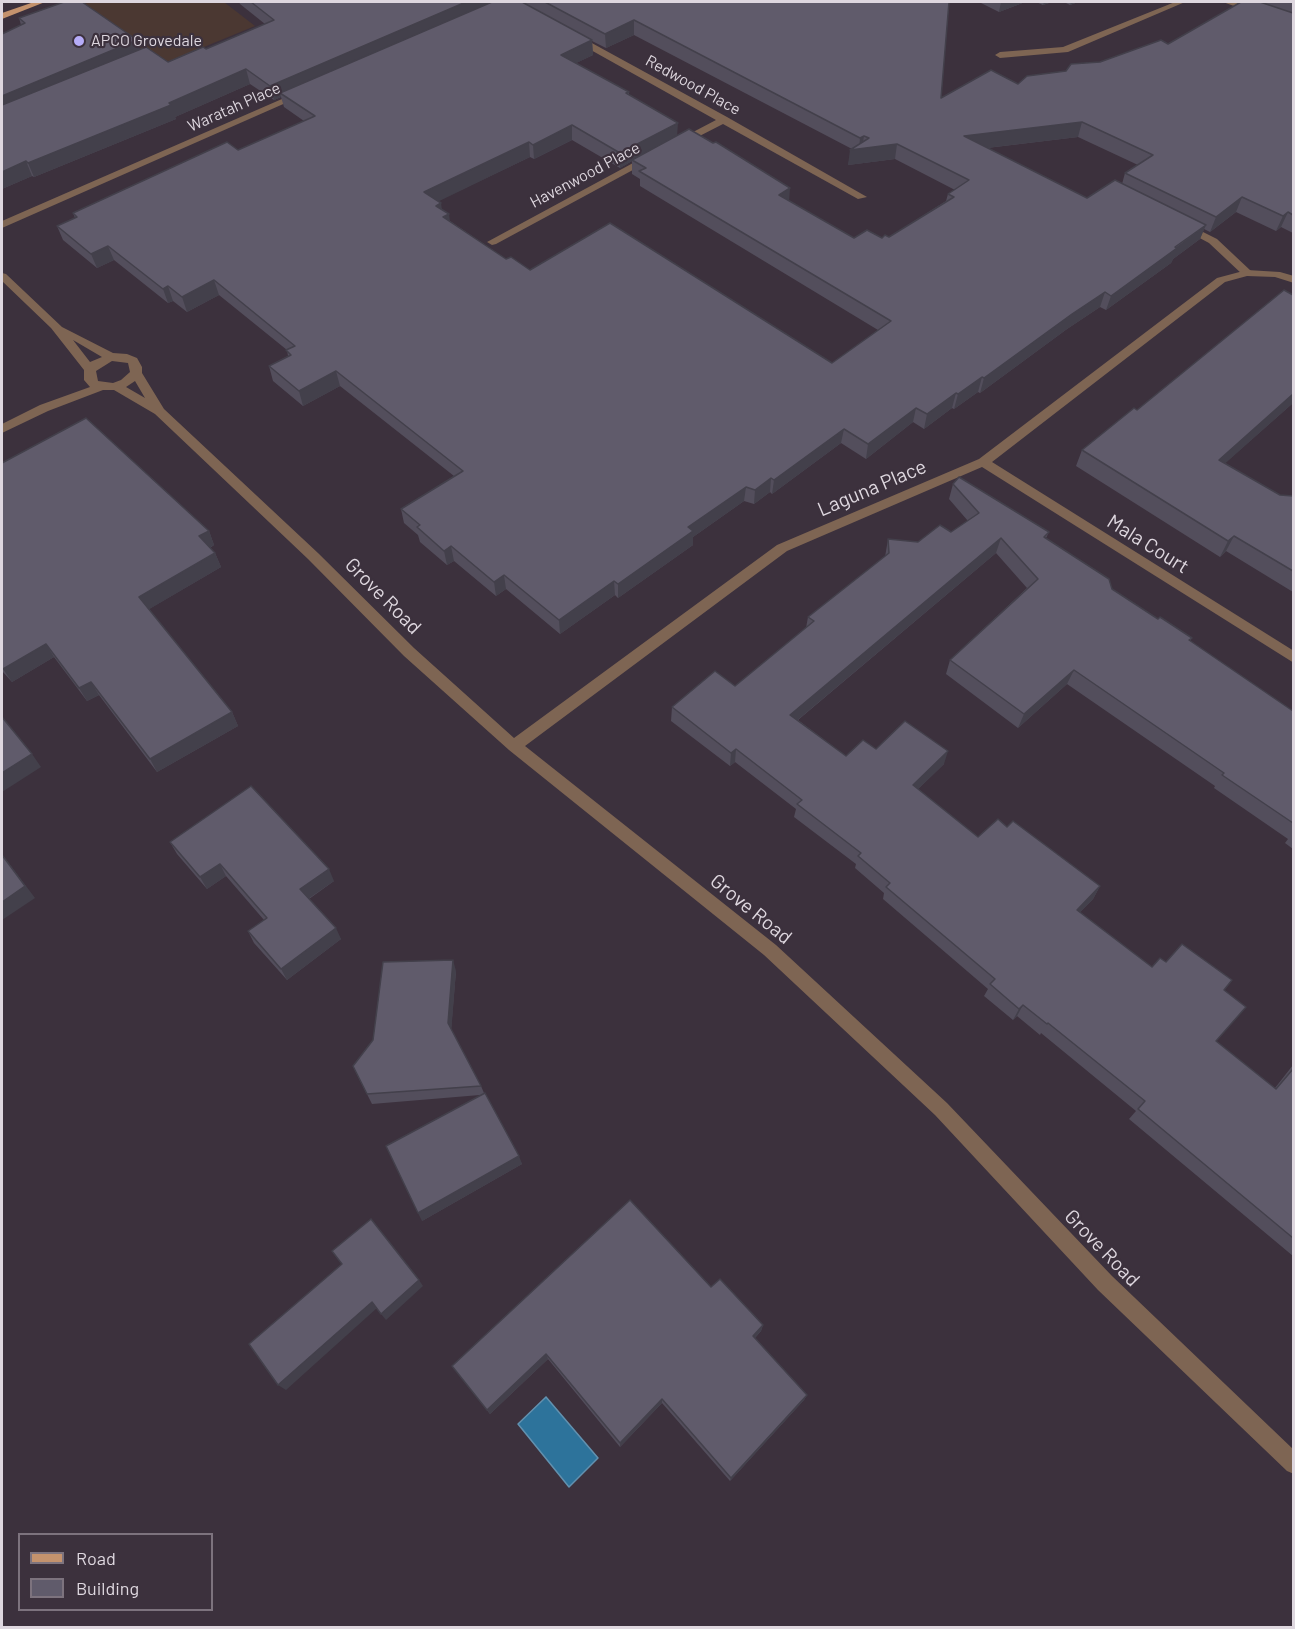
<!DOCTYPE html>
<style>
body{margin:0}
#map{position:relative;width:1295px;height:1629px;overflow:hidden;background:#3c313d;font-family:Barlow,sans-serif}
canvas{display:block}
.frame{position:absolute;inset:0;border:3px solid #ded7df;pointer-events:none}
.legend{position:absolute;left:18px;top:1533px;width:195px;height:78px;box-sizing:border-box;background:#3c313d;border:2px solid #7d737e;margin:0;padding:8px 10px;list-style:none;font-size:18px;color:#ded7df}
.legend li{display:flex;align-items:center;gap:12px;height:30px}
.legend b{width:30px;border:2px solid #7d737e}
</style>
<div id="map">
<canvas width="1295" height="1629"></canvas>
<div class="frame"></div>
<ul class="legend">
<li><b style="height:8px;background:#c4926d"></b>Road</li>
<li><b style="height:16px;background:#605b6b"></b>Building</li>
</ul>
</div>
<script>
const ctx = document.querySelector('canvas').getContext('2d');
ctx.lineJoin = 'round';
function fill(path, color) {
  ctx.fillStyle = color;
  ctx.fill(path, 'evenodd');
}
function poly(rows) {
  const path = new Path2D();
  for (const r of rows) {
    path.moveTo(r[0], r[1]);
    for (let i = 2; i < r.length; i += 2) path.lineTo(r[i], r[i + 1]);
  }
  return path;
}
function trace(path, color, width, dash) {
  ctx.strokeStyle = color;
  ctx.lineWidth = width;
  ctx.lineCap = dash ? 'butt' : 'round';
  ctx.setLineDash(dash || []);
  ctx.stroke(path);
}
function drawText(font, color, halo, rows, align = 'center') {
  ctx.font = font + ' Barlow,sans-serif';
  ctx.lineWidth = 4.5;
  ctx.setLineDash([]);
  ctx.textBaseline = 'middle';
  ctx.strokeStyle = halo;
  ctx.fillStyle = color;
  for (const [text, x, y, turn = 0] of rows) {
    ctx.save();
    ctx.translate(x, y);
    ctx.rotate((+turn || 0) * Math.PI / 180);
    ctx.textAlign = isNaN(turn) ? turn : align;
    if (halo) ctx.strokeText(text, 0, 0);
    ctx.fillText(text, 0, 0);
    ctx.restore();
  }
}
const commercial = poly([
 [90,2,224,2,255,26,2,130,2,35]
]);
const water = poly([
 [546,1397,598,1458,569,1487,518,1424,546,1397]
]);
const lane = poly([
 [1185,223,1217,239,1251,271,1251,275,1243,275,1209,243,1181,228,1180,226,1185,223]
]);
const street = poly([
 [1175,2,1185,2,1068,52,1000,58,995,55,1000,52,1063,47,1175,2],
 [1223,2,1234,2,1294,22,1294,28,1223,2],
 [573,36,579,36,727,117,867,197,858,199,723,124,682,145,676,145,676,141,716,120,573,40,573,36],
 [298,92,306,94,2,228,2,221,298,92],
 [646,156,655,158,496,244,492,245,487,242,646,156],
 [1247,270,1280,272,1294,276,1294,283,1275,277,1247,276,1225,282,992,462,1294,651,1294,663,982,467,787,551,525,746,776,945,947,1103,1112,1276,1294,1450,1294,1474,1287,1471,1098,1290,935,1115,764,955,509,750,404,656,308,559,155,414,114,390,103,390,48,411,2,433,2,424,40,405,90,387,84,380,84,370,51,328,2,281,2,273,6,274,62,327,113,353,127,354,137,358,142,367,142,373,164,409,318,553,414,648,514,738,777,545,979,459,1217,278,1247,270],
 [73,340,102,357,90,362,73,340],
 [112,361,128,363,130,372,121,380,113,383,98,381,96,371,112,361],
 [135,381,145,398,126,387,135,381]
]);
const primary = poly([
 [34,2,45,2,2,19,2,13,34,2]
]);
const wall = poly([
 [239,2,949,2,941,98,1018,84,1168,44,1241,2,1293,2,1293,233,1281,227,1276,231,1236,212,1210,232,1204,229,1200,239,1173,259,1171,263,1106,310,1100,307,1067,329,980,393,978,392,954,409,952,408,924,429,913,422,866,459,841,443,772,494,770,492,754,504,744,501,693,537,693,545,618,598,615,595,560,634,506,589,496,596,454,561,447,565,420,542,418,535,404,523,401,509,454,476,340,386,303,406,273,381,269,366,288,356,287,350,219,295,187,312,173,301,168,303,114,260,97,268,63,240,57,226,75,218,73,213,238,150,304,121,284,107,281,97,274,100,250,84,175,117,176,119,34,177,32,176,2,189,2,34,21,25,19,18,140,49,168,62,206,49,265,24,240,4],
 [634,35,852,149,848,165,895,159,955,190,948,194,946,201,889,237,854,238,677,136,629,95,629,92,576,63,593,55,592,41,606,48],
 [1078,137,1138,165,1125,173,1122,184,1087,198,987,148],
 [572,140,620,168,632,161,632,174,640,179,640,186,878,330,832,363,530,270,506,259,450,221,442,210,438,201,530,157,534,159],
 [979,2,1025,2,999,12],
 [1036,2,1052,2,1043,5],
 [1064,2,1078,2,1070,5],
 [1293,403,1225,463,1280,495,1293,496,1293,592,1226,551,1220,557,1076,466,1082,450,1137,410],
 [2,463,209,531,214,545,210,548,215,553,221,567,149,609,232,712,238,726,157,772,99,695,87,701,54,657,12,682,2,671],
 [953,484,1049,532,1046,538,1112,589,1158,619,1192,638,1190,641,1293,711,1293,849,1285,843,1288,839,1214,788,1215,786,1067,684,1018,728,946,674,950,660,1027,588,996,553,798,720,846,756,876,749,944,764,918,789,978,837,1007,827,1100,886,1093,899,1080,912,1152,967,1166,962,1224,990,1216,1041,1275,1088,1293,1065,1293,1256,1129,1119,1136,1111,1041,1033,1040,1035,1017,1016,1013,1020,984,996,988,989,883,899,884,893,855,868,856,864,794,817,796,809,735,762,730,766,671,721,672,707,735,686,806,628,808,617,885,557,888,539,918,542,951,532,968,521,949,499],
 [170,842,334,881,309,899,341,939,287,980,254,943,248,931,264,920,226,876,207,889,177,854],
 [456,971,451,1030,481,1086,484,1093,522,1164,422,1221,480,1095,372,1104,353,1066,373,1040],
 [711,1287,763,1325,761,1331,755,1338,807,1395,804,1400,730,1481,662,1403,620,1447,548,1359,490,1414,456,1371]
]);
const shadedWall = poly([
 [466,2,501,2,280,93,281,97,274,100,270,86],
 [1001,2,1025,2,999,12],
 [1044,2,1052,2,1043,5],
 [1071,2,1078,2,1070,5],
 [634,20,634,35,606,48,605,34],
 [137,40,142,55,2,113,2,96],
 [592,40,593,55,562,70,561,55],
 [246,69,250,84,175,117,176,119,34,177,28,163],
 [1082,122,1078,137,961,151,964,136],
 [678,123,677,137,632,160,632,161,620,168,620,153],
 [572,125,572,140,534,159,533,145],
 [864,136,862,148,897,144,895,159,848,165,850,150,859,149,860,138],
 [529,142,530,157,427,207,424,192],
 [26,161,32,176,2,189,2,172],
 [790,188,789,203,779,195],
 [1242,197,1236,212,1210,232,1216,217],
 [441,203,443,218,436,206],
 [1288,212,1281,227,1276,231,1283,216],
 [449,214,451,229,443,217],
 [1206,225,1200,239,1173,259,1171,263,1106,310,1111,296],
 [108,246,114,260,97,268,91,254],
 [214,280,219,295,187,312,182,297],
 [168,286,173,301,168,303,163,289],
 [1105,292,1100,307,1067,329,980,393,984,378,1072,314],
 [336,371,340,386,303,406,299,391],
 [982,377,978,392,954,409,958,394],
 [956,393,952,408,924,429,927,414],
 [1293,394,1293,403,1211,476,1219,460],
 [916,408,913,422,866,459,868,444],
 [844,429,841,443,772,494,774,480],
 [771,478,770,492,754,504,755,490],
 [746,487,744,501,693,537,693,545,618,598,618,584,688,527],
 [209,531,214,545,204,551,199,536],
 [1234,536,1226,551,1220,557,1228,541],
 [1001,538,996,553,788,728,790,715],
 [451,546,454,561,447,565,444,551],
 [215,553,221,567,146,611,139,597],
 [504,575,506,589,496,596,494,582],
 [614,581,615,595,560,634,559,620],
 [46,644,54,657,12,682,3,669],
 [1074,670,1067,684,1018,728,1024,714],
 [91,682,99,695,87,701,79,688],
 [232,712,238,726,157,772,150,759],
 [736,749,735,762,730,766,731,753],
 [948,751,944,764,909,798,913,785],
 [32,754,41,767,2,792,2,773],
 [2,854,35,898,2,920],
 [220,864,226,876,207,889,200,877],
 [329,869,334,881,305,901,300,889],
 [1100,886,1093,899,1070,922,1077,910],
 [336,928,341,939,287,980,281,969],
 [453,960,456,971,451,1034,448,1023],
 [1023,1005,1017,1016,1013,1020,1019,1009],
 [519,1156,522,1164,422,1221,418,1213],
 [419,1280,423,1286,386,1320,381,1314],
 [372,1302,377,1308,286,1390,278,1385],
 [763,1325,761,1331,751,1342,753,1336],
 [546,1354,548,1359,490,1414,487,1410],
 [807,1395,804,1400,730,1481,731,1478],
 [662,1399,662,1403,620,1447,620,1443]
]);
const building = poly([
 [64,2,82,2,137,40,2,96,2,34,25,23,19,18,64,2],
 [251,2,466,2,270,86,246,69,169,103,171,105,28,163,26,161,2,172,2,105,146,47,168,62,203,47,206,49,274,20,251,2],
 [492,2,522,2,592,40,561,55,629,92,626,93,678,123,620,153,572,125,533,145,529,142,424,192,441,203,436,206,449,214,443,217,506,259,511,257,530,270,610,223,832,363,891,321,639,171,646,168,632,160,689,129,713,143,716,142,790,188,779,195,854,238,867,230,882,238,885,235,889,237,954,197,948,194,969,180,897,144,850,150,869,138,864,136,860,138,634,20,605,34,545,2,949,2,941,98,991,70,1018,84,1027,76,1066,71,1071,64,1100,62,1161,40,1168,44,1241,2,1260,2,1293,13,1293,215,1288,212,1283,216,1242,197,1216,217,1125,173,1153,155,1082,122,964,136,1087,198,1115,180,1206,225,1175,247,1177,248,1111,296,1105,292,1072,314,984,378,982,377,958,394,956,393,927,414,916,408,868,444,844,429,774,480,771,478,755,490,746,487,688,527,693,531,618,584,614,581,559,620,504,575,494,582,451,546,444,551,417,527,420,525,401,509,463,471,336,371,299,391,269,366,291,355,286,350,295,346,214,280,182,297,168,286,163,289,108,246,91,254,57,226,77,217,73,213,227,142,238,150,315,116,280,93,492,2],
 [1284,290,1293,295,1293,394,1219,460,1280,495,1293,496,1293,571,1234,536,1228,541,1082,450,1134,408,1137,410,1284,290],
 [86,418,209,531,199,536,215,553,139,597,232,712,150,759,91,682,79,688,46,644,3,669,2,667,2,463,86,418],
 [959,477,1049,532,1044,537,1109,579,1112,589,1158,619,1160,617,1192,638,1189,640,1293,711,1293,823,1222,775,1224,773,1074,670,1024,714,950,660,1038,579,1001,538,790,715,846,756,863,740,876,749,905,721,948,751,913,785,978,837,998,819,1007,827,1013,821,1100,886,1077,910,1152,967,1160,958,1166,962,1182,944,1232,980,1224,990,1246,1007,1216,1041,1276,1089,1293,1069,1293,1238,1138,1109,1145,1101,1048,1023,1047,1024,1023,1005,1019,1009,990,984,995,979,886,887,890,883,858,856,861,853,797,804,802,800,736,749,731,753,672,707,715,671,735,686,814,621,808,617,889,553,888,539,918,542,940,525,951,532,979,513,953,484,959,477],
 [2,717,32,754,2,773,2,717],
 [251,786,329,869,300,889,336,928,281,969,248,931,267,918,220,864,200,877,170,842,251,786],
 [2,855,25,886,2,902,2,855],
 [453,960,448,1023,481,1086,367,1094,353,1066,373,1040,383,962,453,960],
 [485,1093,519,1156,418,1213,386,1146,485,1093],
 [630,1200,711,1287,720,1279,763,1325,753,1336,807,1395,731,1478,662,1399,620,1443,546,1354,487,1410,452,1366,630,1200],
 [371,1219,419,1280,381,1314,372,1302,278,1385,249,1344,342,1264,332,1251,371,1219]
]);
const markers = [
 [79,41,6,"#b6acf8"]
];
const farPoinames = [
 ["APCO Grovedale",91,41]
];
const farStreetnames = [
 ["Redwood Place",693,85,29],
 ["Waratah Place",234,107,-24],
 ["Havenwood Place",585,175,-28]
];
const streetNames = [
 ["Laguna Place",872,488,-23],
 ["Mala Court",1148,544,32],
 ["Grove Road",383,596,45],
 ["Grove Road",751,909,39],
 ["Grove Road",1102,1248,46]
];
fill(commercial, '#4b3832');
fill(water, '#2d739b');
trace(water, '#6291af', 1.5);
fill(lane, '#7e6553');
fill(street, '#7e6553');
fill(primary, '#c4926d');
fill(wall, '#534e5c');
fill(shadedWall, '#43404b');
fill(building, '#605b6b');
trace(building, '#43404b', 1.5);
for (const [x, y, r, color] of markers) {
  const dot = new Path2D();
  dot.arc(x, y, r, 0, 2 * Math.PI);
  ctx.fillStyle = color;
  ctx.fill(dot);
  trace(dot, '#3c313d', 2);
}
drawText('16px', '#ded7df', '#3c313d', farPoinames, 'left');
drawText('16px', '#ded7df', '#3c313d', farStreetnames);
drawText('20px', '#ded7df', '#3c313d', streetNames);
</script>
